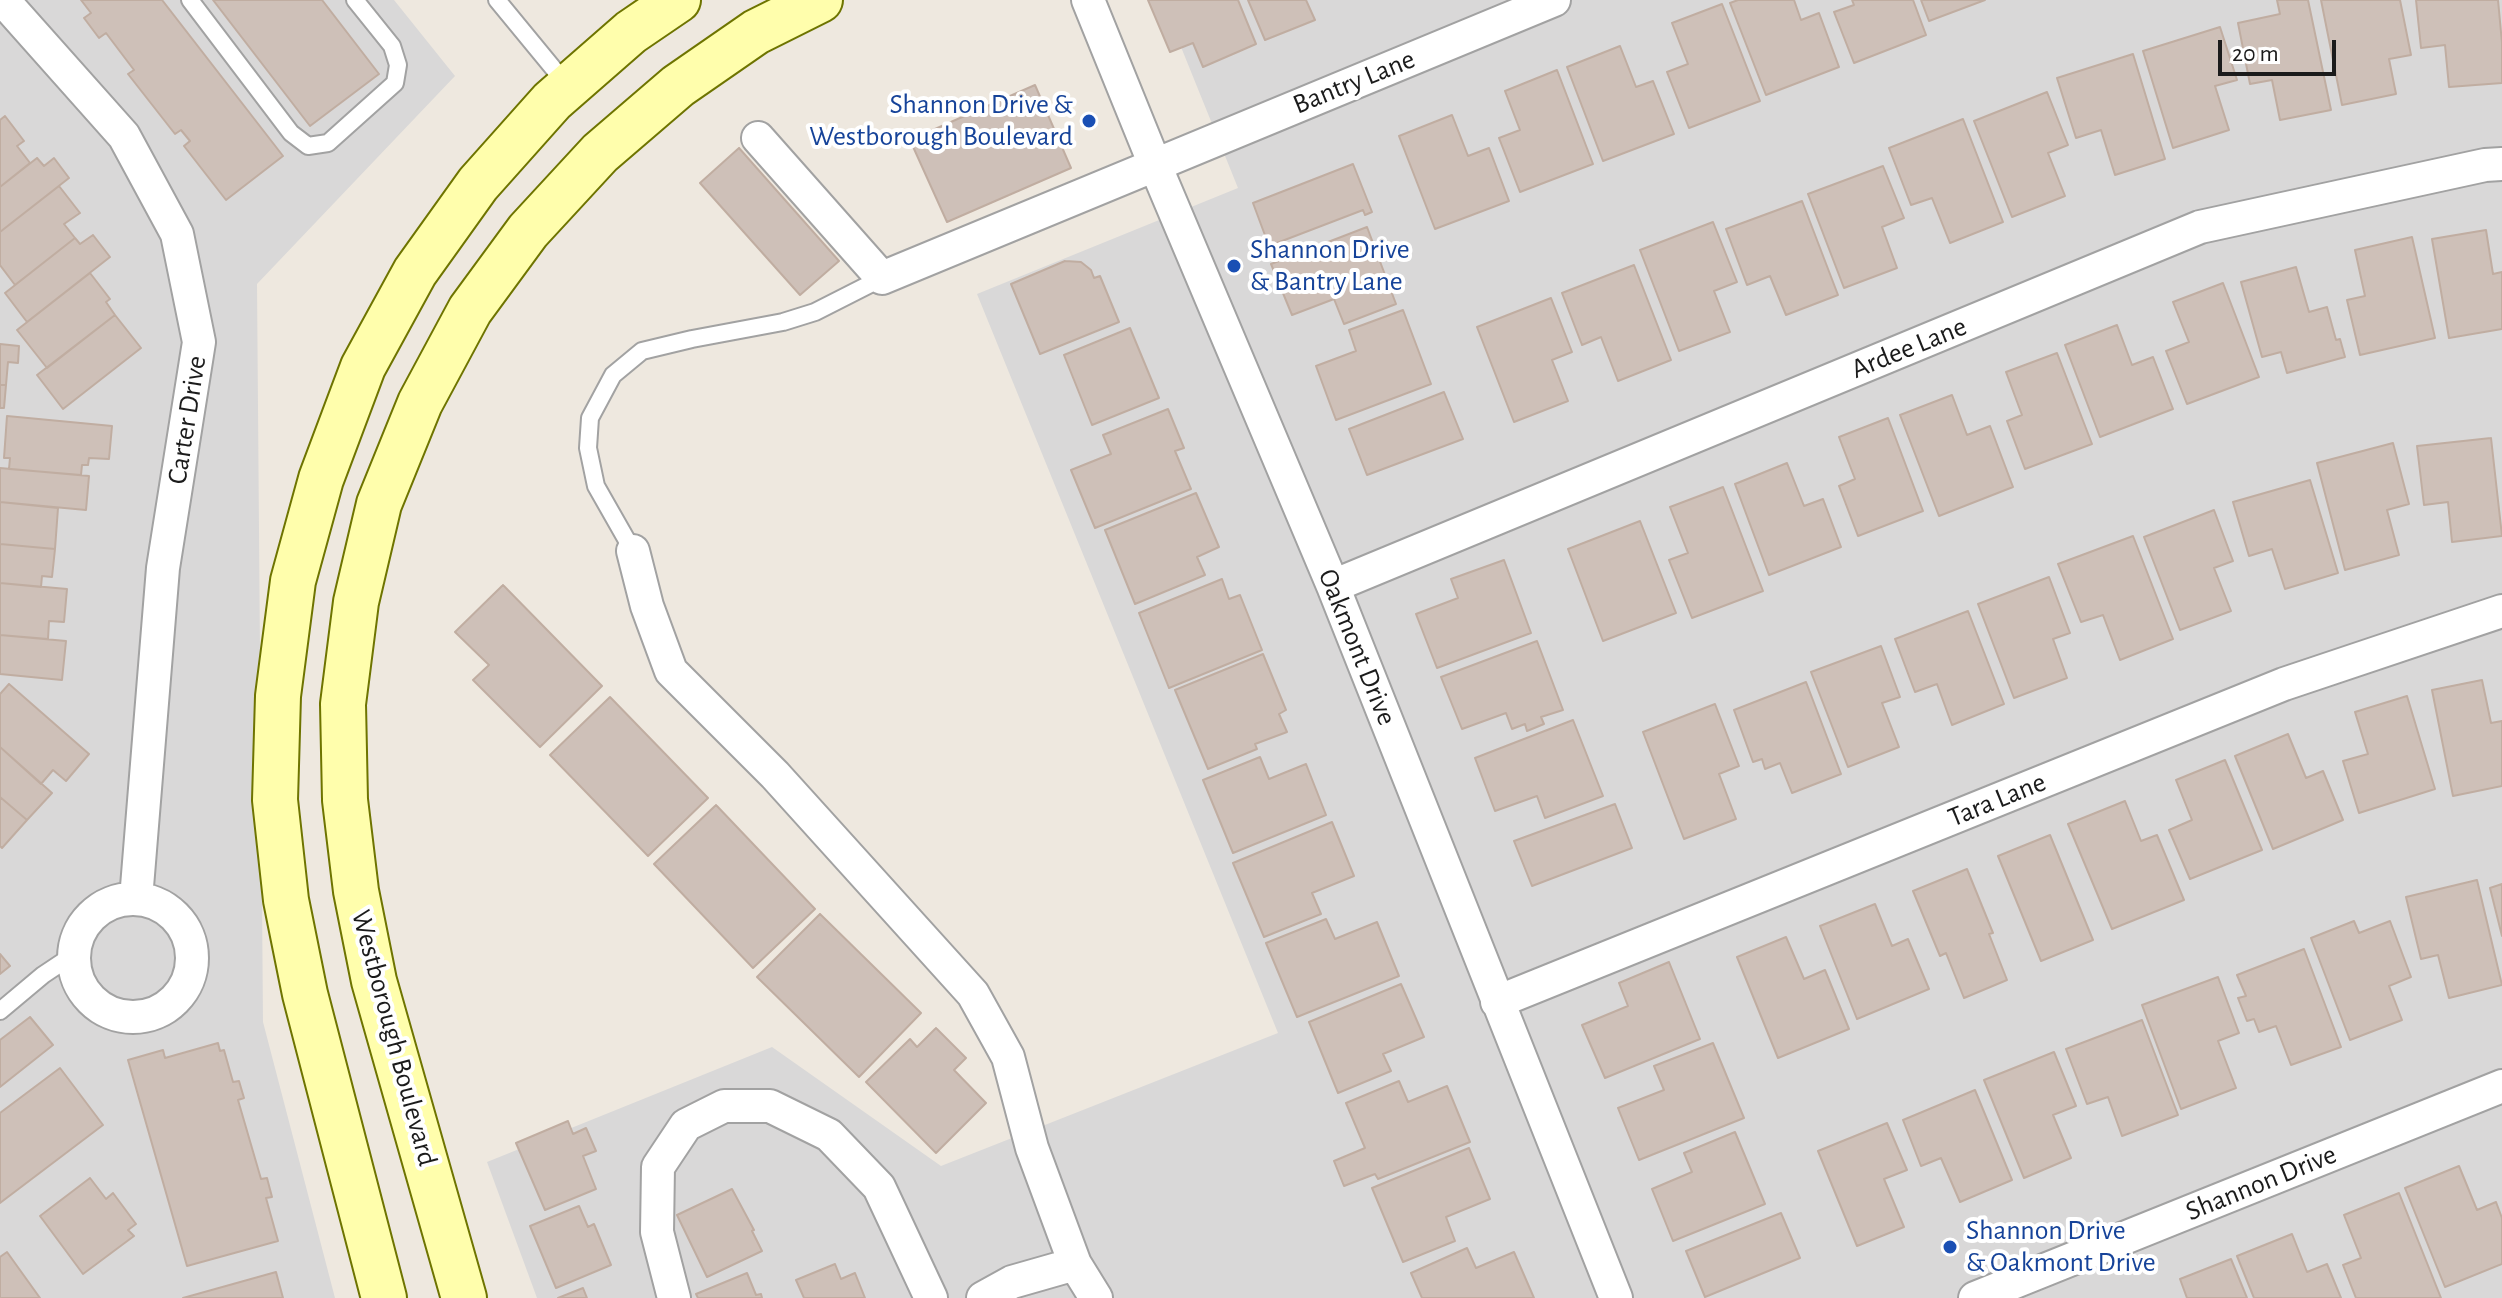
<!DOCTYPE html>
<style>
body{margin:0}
#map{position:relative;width:2502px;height:1298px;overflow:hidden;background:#eee8df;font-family:"Alegreya Sans",sans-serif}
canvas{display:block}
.scale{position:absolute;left:2218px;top:40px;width:118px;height:36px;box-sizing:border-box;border:4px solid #1b1b1b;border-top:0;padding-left:10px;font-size:24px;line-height:28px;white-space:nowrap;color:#1b1b1b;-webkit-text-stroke:6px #fff;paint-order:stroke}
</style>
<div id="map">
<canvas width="2502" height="1298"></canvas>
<div class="scale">20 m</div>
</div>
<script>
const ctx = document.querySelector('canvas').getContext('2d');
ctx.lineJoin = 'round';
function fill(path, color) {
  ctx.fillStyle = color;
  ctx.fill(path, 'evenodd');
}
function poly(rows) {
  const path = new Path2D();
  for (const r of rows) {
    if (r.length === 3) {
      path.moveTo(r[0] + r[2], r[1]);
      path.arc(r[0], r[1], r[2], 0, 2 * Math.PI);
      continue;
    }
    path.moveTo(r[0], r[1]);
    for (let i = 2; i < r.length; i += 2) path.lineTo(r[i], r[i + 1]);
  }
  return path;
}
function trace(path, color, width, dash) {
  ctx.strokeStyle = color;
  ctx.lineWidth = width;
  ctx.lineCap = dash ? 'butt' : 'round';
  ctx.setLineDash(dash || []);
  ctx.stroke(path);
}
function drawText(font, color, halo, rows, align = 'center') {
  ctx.font = font + ' "Alegreya Sans",sans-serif';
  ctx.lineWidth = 8;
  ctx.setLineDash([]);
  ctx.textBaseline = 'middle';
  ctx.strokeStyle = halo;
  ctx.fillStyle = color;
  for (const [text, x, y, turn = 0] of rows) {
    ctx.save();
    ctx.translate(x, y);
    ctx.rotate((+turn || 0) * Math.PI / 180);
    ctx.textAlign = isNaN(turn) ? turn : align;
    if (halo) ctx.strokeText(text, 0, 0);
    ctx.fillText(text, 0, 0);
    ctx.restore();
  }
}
const residential = poly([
 [0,0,394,0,455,76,257,284,263,1022,335,1298,0,1298],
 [1162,0,2502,0,2502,1298,537,1298,487,1162,772,1047,941,1166,1278,1033,977,294,1238,188]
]);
const building = poly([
 [81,0,162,0,283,156,226,200,184,146,190,141,181,130,175,134,128,74,134,70,106,33,99,38,84,18,91,13,81,0],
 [213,0,322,0,379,74,310,126,213,0],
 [1148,0,1238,0,1256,44,1203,67,1193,43,1170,52,1148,0],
 [1248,0,1306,0,1315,20,1265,40,1248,0],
 [1738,0,1794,0,1801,20,1819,13,1839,67,1766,95,1730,3,1738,0],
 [1852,0,1913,0,1926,35,1854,63,1834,12,1854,5,1852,0],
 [1921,0,1985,0,1929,21,1921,0],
 [2277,0,2308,0,2331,110,2280,120,2272,80,2250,84,2238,23,2280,14,2277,0],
 [2321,0,2400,0,2411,55,2389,59,2396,94,2342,105,2321,0],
 [2416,0,2498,0,2502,43,2502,83,2449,87,2445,45,2421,48,2416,0],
 [1722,4,1760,101,1689,128,1667,72,1688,64,1672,23,1722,4],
 [2220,27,2237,80,2215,86,2229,130,2173,148,2143,51,2220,27],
 [1620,46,1636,87,1653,81,1674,134,1603,161,1567,67,1620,46],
 [2133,54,2165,159,2115,175,2101,130,2076,138,2057,78,2133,54],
 [1557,70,1593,164,1520,192,1499,138,1520,130,1505,91,1557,70],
 [1035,85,1071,168,947,222,910,140,1035,85],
 [2047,92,2068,145,2048,153,2065,196,2012,217,1974,121,2047,92],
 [1452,115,1468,156,1489,148,1509,201,1435,229,1399,136,1452,115],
 [5,116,24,141,17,146,30,163,0,187,0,120,5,116],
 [1963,119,2003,222,1950,243,1932,198,1911,205,1889,148,1963,119],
 [739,148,839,261,800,295,700,183,739,148],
 [37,158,44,166,54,158,69,178,0,232,0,187,37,158],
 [1353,164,1372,212,1365,215,1363,210,1269,246,1253,203,1353,164],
 [1883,166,1904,218,1882,227,1897,268,1844,288,1808,194,1883,166],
 [59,186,80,213,64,224,75,238,15,285,0,265,0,232,59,186],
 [1802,201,1838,295,1786,315,1770,276,1747,285,1726,229,1802,201],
 [1713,222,1737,282,1714,291,1730,332,1679,351,1640,250,1713,222],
 [1367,227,1396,304,1344,324,1334,299,1292,315,1271,264,1367,227],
 [2486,230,2493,274,2502,272,2502,329,2449,338,2432,239,2486,230],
 [93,235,110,257,27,322,5,293,75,238,80,244,93,235],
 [2412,237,2435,338,2360,355,2347,300,2365,296,2355,250,2412,237],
 [1065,261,1081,262,1091,270,1094,278,1100,276,1119,322,1040,354,1011,284,1065,261],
 [1634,265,1671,360,1618,381,1601,337,1582,345,1562,293,1634,265],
 [2296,267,2309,312,2327,307,2336,340,2340,339,2345,357,2287,373,2281,352,2262,357,2241,282,2296,267],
 [90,273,110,299,106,302,115,315,47,368,17,330,90,273],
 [2223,283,2259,377,2187,404,2166,351,2189,342,2173,302,2223,283],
 [1551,298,1572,352,1552,360,1568,401,1514,422,1477,327,1551,298],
 [1403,310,1431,384,1336,420,1316,366,1356,351,1349,330,1403,310],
 [115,315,141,348,63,409,37,375,115,315],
 [2117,325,2132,365,2153,357,2173,409,2100,437,2065,345,2117,325],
 [1130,328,1159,398,1092,425,1064,355,1130,328],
 [0,344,19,346,18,363,8,362,6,385,0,385,0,344],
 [2057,353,2092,444,2025,469,2007,421,2022,415,2006,372,2057,353],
 [0,385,6,385,4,408,0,408,0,385],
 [1444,392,1463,439,1367,475,1349,429,1444,392],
 [1952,395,1967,435,1990,426,2013,487,1939,516,1900,415,1952,395],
 [1168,409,1184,448,1175,451,1191,489,1095,528,1071,470,1111,454,1103,435,1168,409],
 [7,416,112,426,109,459,89,458,88,465,82,465,81,475,9,469,10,458,4,458,7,416],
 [1888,418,1923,511,1858,536,1839,486,1855,479,1839,437,1888,418],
 [2491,438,2502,536,2452,542,2448,502,2424,505,2417,446,2491,438],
 [2393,443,2409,504,2387,510,2399,555,2345,570,2317,463,2393,443],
 [1787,463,1804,506,1823,499,1841,547,1769,575,1735,484,1787,463],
 [0,468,89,476,86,510,0,502,0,468],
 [2310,480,2338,573,2285,589,2272,549,2249,556,2233,502,2310,480],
 [1723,487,1763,591,1692,618,1669,560,1688,553,1670,507,1723,487],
 [1196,493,1219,547,1197,557,1205,575,1135,604,1105,530,1196,493],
 [0,502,58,508,55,549,0,544,0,502],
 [2214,510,2233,561,2214,568,2231,611,2180,630,2144,537,2214,510],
 [1640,521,1676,613,1603,641,1568,549,1640,521],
 [2133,536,2173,639,2120,660,2103,615,2081,622,2058,564,2133,536],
 [0,544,55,549,52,577,42,576,41,587,0,583,0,544],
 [1504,560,1531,633,1437,668,1416,614,1458,598,1451,579,1504,560],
 [2049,577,2070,633,2053,639,2067,678,2014,698,1978,604,2049,577],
 [1222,579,1229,599,1240,595,1262,650,1169,688,1139,613,1222,579],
 [0,583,67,589,64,622,49,621,48,639,0,635,0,583],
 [503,585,602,686,540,747,473,680,489,665,455,632,503,585],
 [1968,611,2004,704,1952,725,1937,684,1915,692,1895,639,1968,611],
 [0,635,66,641,62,680,0,674,0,635],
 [1537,641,1563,710,1541,717,1544,724,1527,731,1525,724,1512,729,1506,713,1462,729,1441,677,1537,641],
 [1881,646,1900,697,1882,703,1899,747,1848,767,1811,672,1881,646],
 [1263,654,1286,710,1279,714,1287,732,1255,744,1257,749,1208,769,1175,690,1263,654],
 [2482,680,2491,723,2502,721,2502,786,2453,796,2432,690,2482,680],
 [1806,682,1841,774,1792,793,1780,763,1765,769,1762,759,1753,762,1734,710,1806,682],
 [9,684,89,754,66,781,53,770,41,784,0,747,0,694,9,684],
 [2407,696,2435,789,2359,813,2343,761,2368,754,2355,712,2407,696],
 [610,697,708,798,648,856,550,755,610,697],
 [1715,704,1739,766,1719,774,1736,819,1684,839,1643,732,1715,704],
 [1573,720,1603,796,1545,818,1537,796,1495,811,1475,758,1573,720],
 [2288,734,2306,778,2323,771,2343,820,2273,849,2235,756,2288,734],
 [0,747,52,793,27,820,0,797,0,747],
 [1260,757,1269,779,1306,764,1326,815,1233,853,1203,780,1260,757],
 [2225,760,2262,850,2190,879,2169,830,2192,820,2176,780,2225,760],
 [0,797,27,820,2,848,0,846,0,797],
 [2125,801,2141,841,2157,835,2184,900,2112,929,2068,824,2125,801],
 [1615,804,1632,848,1532,886,1514,841,1615,804],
 [716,805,815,909,753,968,654,864,716,805],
 [1332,822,1354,876,1312,893,1321,914,1264,937,1233,863,1332,822],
 [2050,835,2093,940,2041,961,1998,856,2050,835],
 [1967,869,1993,933,1989,934,2007,980,1964,998,1946,953,1940,956,1913,891,1967,869],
 [2477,880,2502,985,2449,998,2438,955,2421,959,2406,897,2477,880],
 [2502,884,2502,936,2490,888,2502,884],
 [1875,904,1892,946,1908,939,1929,989,1857,1019,1820,926,1875,904],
 [820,914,921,1013,859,1077,757,977,820,914],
 [1326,919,1335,939,1377,922,1399,976,1297,1017,1266,943,1326,919],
 [2354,921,2359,933,2390,921,2411,977,2389,986,2402,1020,2350,1040,2311,938,2354,921],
 [1786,937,1804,979,1825,970,1849,1029,1778,1058,1737,957,1786,937],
 [2304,949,2341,1047,2291,1065,2276,1026,2259,1032,2254,1019,2247,1021,2238,998,2246,996,2237,975,2304,949],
 [0,954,10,966,0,974,0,954],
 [1669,962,1700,1039,1605,1078,1582,1025,1628,1006,1619,983,1669,962],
 [2218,977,2239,1033,2218,1041,2236,1088,2181,1109,2142,1005,2218,977],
 [1401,984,1424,1037,1383,1054,1391,1071,1338,1093,1309,1022,1401,984],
 [30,1017,53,1045,0,1087,0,1040,30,1017],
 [2142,1020,2178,1115,2122,1136,2108,1097,2087,1104,2066,1049,2142,1020],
 [936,1028,966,1058,954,1070,986,1103,936,1153,866,1082,910,1039,917,1047,936,1028],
 [218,1043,220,1051,224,1050,233,1082,239,1081,244,1098,238,1100,261,1179,267,1178,272,1197,266,1198,278,1241,187,1266,128,1060,163,1050,165,1058,218,1043],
 [1713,1043,1744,1118,1639,1160,1618,1108,1664,1090,1654,1066,1713,1043],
 [2054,1052,2076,1106,2053,1115,2071,1158,2024,1178,1984,1080,2054,1052],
 [60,1068,103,1125,0,1203,0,1113,60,1068],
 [1399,1081,1408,1102,1447,1086,1470,1142,1378,1179,1375,1174,1344,1186,1334,1161,1365,1148,1346,1103,1399,1081],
 [1975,1090,2012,1180,1960,1202,1941,1158,1921,1166,1903,1120,1975,1090],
 [568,1121,573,1134,586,1128,596,1151,583,1156,596,1189,545,1210,516,1143,568,1121],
 [1887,1123,1907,1170,1884,1179,1904,1227,1857,1246,1818,1151,1887,1123],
 [1735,1132,1765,1204,1673,1241,1652,1189,1692,1172,1684,1153,1735,1132],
 [1469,1148,1490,1199,1446,1217,1455,1241,1403,1262,1372,1188,1469,1148],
 [2459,1166,2477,1210,2496,1202,2502,1218,2502,1264,2445,1287,2405,1188,2459,1166],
 [90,1178,106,1199,113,1193,136,1224,128,1230,134,1236,83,1274,40,1216,90,1178],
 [732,1189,754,1230,752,1231,762,1251,707,1277,677,1215,732,1189],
 [2399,1193,2441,1298,2356,1298,2343,1265,2361,1258,2344,1215,2399,1193],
 [579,1206,588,1227,594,1224,611,1265,556,1288,530,1226,579,1206],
 [1781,1213,1800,1258,1705,1297,1686,1251,1781,1213],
 [2292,1234,2307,1272,2327,1264,2341,1298,2254,1298,2237,1256,2292,1234],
 [1467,1248,1476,1268,1514,1252,1534,1298,1422,1298,1411,1273,1467,1248],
 [7,1252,40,1298,0,1298,0,1257,7,1252],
 [2231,1259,2247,1298,2187,1298,2180,1279,2231,1259],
 [835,1264,841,1279,855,1273,865,1298,804,1298,796,1280,835,1264],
 [276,1272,283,1298,183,1298,276,1272],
 [747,1273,756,1295,761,1294,762,1298,698,1298,696,1294,747,1273],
 [583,1288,587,1298,558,1298,583,1288]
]);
const service = poly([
 [190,0,291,133,308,146,328,143,395,83,398,65,392,46,355,0],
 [497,0,567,85],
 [633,551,596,486,588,448,590,418,613,375,642,351,692,339,783,322,815,312,882,278],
 [0,1011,43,975,73,955]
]);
const minor = poly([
 [3,0,124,136,177,234,199,342,163,568,136,899],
 [1088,0,1155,165,1333,586,1616,1298],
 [758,138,882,278,1554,0],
 [633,551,647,606,671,671,775,775,973,994,1008,1057,1032,1148,1075,1264,1096,1298],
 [1333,586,2200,227,2485,165,2502,164],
 [133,958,59],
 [1497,1002,2284,684,2502,611],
 [674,1298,657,1232,658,1167,686,1125,724,1106,770,1106,829,1135,879,1187,931,1298],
 [983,1298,1012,1282,1075,1264],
 [1975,1298,2502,1086]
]);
const secondary = poly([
 [384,1298,305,994,286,900,275,800,278,696,293,581,321,479,363,367,415,272,478,184,552,101,631,32,678,0],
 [464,1298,374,981,356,891,345,800,343,704,356,602,379,504,420,403,470,310,528,231,600,153,678,86,756,32,820,0]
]);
const markers = [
 [1089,121,8,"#1a4fb4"],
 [1234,266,8,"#1a4fb4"],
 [1950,1247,8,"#1a4fb4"]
];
const streetNames = [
 ["Bantry Lane",1354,82,-22],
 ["Ardee Lane",1909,348,-22],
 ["Carter Drive",187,420,-81],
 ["Oakmont Drive",1357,647,68],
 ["Tara Lane",1997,800,-22],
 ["Westborough Boulevard",394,1038,75],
 ["Shannon Drive",2261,1183,-22]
];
const transitNames = [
 ["Shannon Drive &",1073,105,"right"],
 ["Westborough Boulevard",1073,137,"right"],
 ["Shannon Drive",1250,250],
 ["& Bantry Lane",1250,282],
 ["Shannon Drive",1966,1231],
 ["& Oakmont Drive",1966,1263]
];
fill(residential, '#d9d8d8');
fill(building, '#cec0b8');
trace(building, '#c0ada1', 2);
trace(service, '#a2a2a2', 20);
trace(minor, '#a2a2a2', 36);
trace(secondary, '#6e7400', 48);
trace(service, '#fff', 16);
trace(minor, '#fff', 32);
trace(secondary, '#fffeac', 44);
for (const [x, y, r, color] of markers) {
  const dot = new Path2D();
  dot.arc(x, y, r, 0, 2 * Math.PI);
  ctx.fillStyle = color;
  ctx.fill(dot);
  trace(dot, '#fff', 3);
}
drawText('28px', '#1b1b1b', '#fff', streetNames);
drawText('28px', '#164399', '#fff', transitNames, 'left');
</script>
